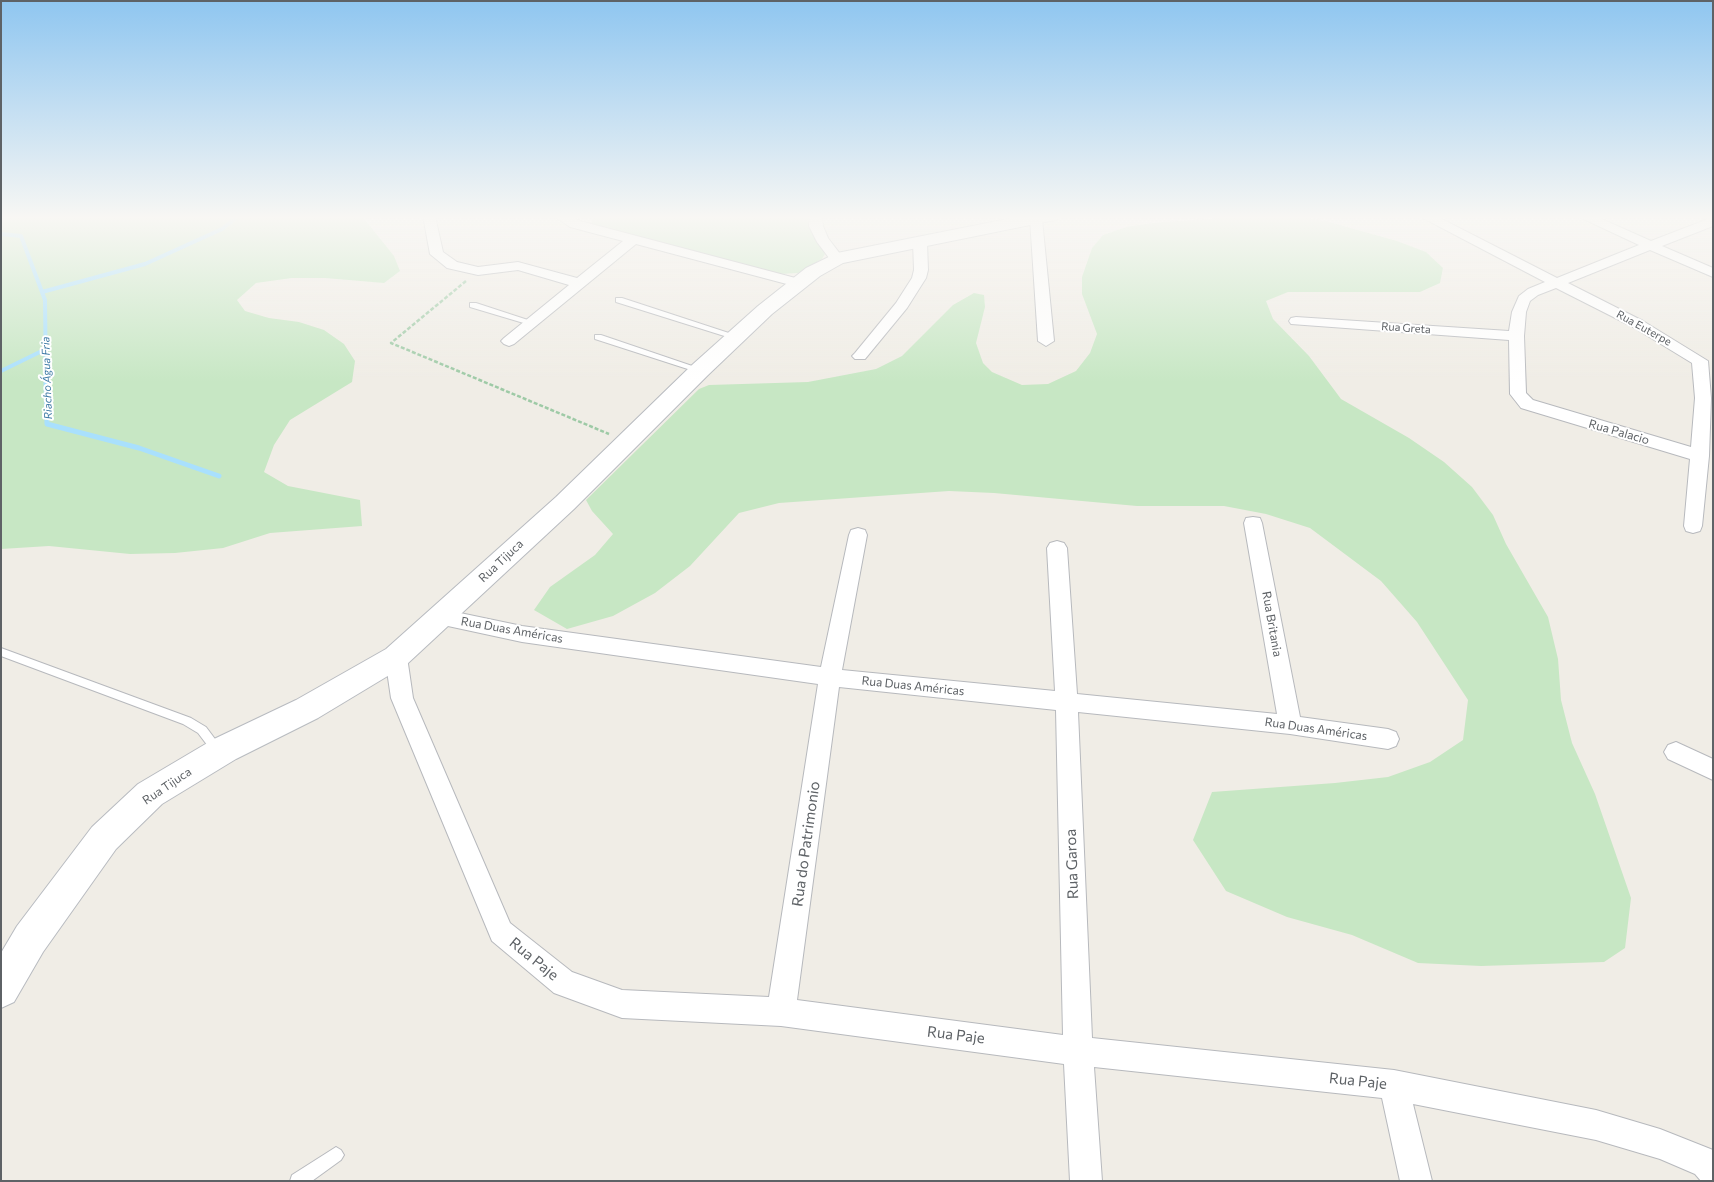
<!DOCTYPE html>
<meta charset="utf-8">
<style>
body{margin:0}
#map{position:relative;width:1714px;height:1182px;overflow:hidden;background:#f0ede6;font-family:Commissioner,sans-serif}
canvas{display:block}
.frame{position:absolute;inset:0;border:2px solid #5e6266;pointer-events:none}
</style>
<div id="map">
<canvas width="1714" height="1182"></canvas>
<div class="frame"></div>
</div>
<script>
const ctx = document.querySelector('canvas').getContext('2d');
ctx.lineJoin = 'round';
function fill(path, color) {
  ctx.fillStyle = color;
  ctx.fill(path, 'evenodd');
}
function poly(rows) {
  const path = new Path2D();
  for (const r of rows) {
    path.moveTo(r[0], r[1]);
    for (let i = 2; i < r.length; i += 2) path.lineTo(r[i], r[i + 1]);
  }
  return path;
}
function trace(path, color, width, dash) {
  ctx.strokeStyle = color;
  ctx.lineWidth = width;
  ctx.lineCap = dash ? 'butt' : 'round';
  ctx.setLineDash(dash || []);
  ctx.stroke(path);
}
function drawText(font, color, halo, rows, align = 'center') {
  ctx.font = font + ' Commissioner,sans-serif';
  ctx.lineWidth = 4;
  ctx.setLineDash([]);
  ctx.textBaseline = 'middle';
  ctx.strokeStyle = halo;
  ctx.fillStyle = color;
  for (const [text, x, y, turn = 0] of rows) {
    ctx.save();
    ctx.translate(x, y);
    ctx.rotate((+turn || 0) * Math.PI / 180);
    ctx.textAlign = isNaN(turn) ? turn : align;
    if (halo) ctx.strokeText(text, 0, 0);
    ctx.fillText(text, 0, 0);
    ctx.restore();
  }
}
const green = poly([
 [1,216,362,216,394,256,400,271,384,283,325,278,292,278,256,283,237,300,245,311,269,318,299,322,324,330,344,344,355,361,352,382,290,420,274,445,264,472,288,486,360,500,362,526,270,533,223,548,175,553,130,554,49,546,1,549],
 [594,216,811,216,825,254,822,259,798,273,780,274,591,224],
 [1244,216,1297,216,1326,221,1397,241,1426,252,1443,268,1440,283,1420,292,1288,292,1266,301,1273,319,1309,356,1341,399,1409,438,1444,462,1472,487,1493,515,1506,544,1548,617,1558,659,1561,700,1572,743,1595,794,1631,898,1625,948,1604,962,1481,966,1418,963,1352,935,1287,917,1226,891,1193,840,1212,792,1335,783,1388,777,1430,762,1463,740,1468,700,1417,622,1381,581,1310,528,1266,514,1224,506,1137,506,994,493,949,491,779,503,739,513,690,566,655,593,613,616,567,629,534,610,550,587,595,555,613,534,592,511,586,500,699,389,709,385,808,382,876,369,902,356,953,305,974,293,984,295,985,307,976,343,983,363,992,372,1022,385,1048,384,1076,371,1090,353,1097,334,1082,294,1082,277,1092,248,1103,235,1126,227,1152,223]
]);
const streamFar1 = poly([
 [1,234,21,236,45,300,46,385],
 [42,292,145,264,222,229,238,216],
 [1,371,46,349]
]);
const stream = poly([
 [46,383,47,424,139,448,219,476]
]);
const path = poly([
 [466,281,391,343,609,434]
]);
const lane = poly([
 [616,298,622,298,741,337,740,339,734,339,616,302,616,298],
 [470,303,476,303,534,322,530,324,527,324,470,307,470,303],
 [595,335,601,335,704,370,700,372,697,372,595,339,595,335],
 [1,648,191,718,206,727,224,751,222,754,218,756,214,754,198,733,183,724,1,656,1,648],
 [336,1147,341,1150,344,1155,341,1160,312,1181,290,1181,292,1175,336,1147]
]);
const street = poly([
 [423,216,435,216,443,252,457,262,478,267,518,262,577,278,623,241,570,227,554,216,570,216,580,221,803,280,805,283,798,287,636,244,514,344,509,346,504,344,501,341,504,338,569,285,518,270,478,275,447,268,430,254,423,216],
 [810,216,822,216,823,226,828,238,844,259,842,262,832,262,817,242,809,226,810,216],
 [1031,216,1041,216,1042,219,1054,341,1046,346,1038,341,1030,219,1031,216],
 [1419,216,1436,216,1557,278,1639,245,1577,216,1595,216,1651,241,1713,217,1713,226,1662,246,1713,268,1713,277,1650,250,1568,283,1643,321,1708,361,1711,398,1709,456,1702,526,1700,531,1693,533,1686,531,1684,526,1690,459,1521,408,1510,394,1509,340,1291,324,1289,321,1291,318,1296,317,1509,331,1512,312,1519,296,1528,289,1545,282,1419,216],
 [1556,288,1633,327,1692,363,1695,398,1691,447,1533,400,1526,393,1524,336,1526,312,1530,301,1538,295,1556,288],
 [920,238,927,242,928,270,926,278,907,308,865,359,855,359,852,356,855,353,896,303,912,278,914,270,913,242,920,238],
 [1253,517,1260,518,1262,523,1300,717,1388,729,1396,732,1399,739,1396,746,1388,749,1290,734,1078,712,1092,1038,1394,1070,1596,1110,1660,1129,1713,1150,1713,1181,1701,1181,1695,1174,1660,1159,1596,1140,1413,1104,1432,1181,1400,1181,1382,1098,1094,1067,1102,1181,1070,1181,1064,1064,781,1026,622,1018,554,993,492,941,391,698,385,657,388,651,396,649,404,651,407,657,413,698,510,923,572,972,622,990,769,997,818,684,522,642,434,623,431,617,434,611,441,609,522,626,821,667,849,535,851,530,858,528,865,530,867,535,842,670,1055,691,1047,548,1050,543,1057,541,1064,543,1067,548,1077,694,1277,714,1244,523,1246,518,1253,517],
 [839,687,1056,710,1063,1035,797,1000,839,687],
 [1676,742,1713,759,1713,780,1668,759,1664,752,1668,745,1676,742]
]);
const secondary = poly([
 [1022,216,1059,216,1056,220,1050,221,843,263,820,276,772,314,708,375,574,509,406,665,318,718,236,759,162,804,116,849,43,952,14,1002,1,1008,1,953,17,926,92,827,138,784,214,739,296,700,386,649,556,497,692,365,758,306,806,268,837,253,1022,216]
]);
const farStreetnames = [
 ["Rua Greta",1406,328,4],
 ["Rua Euterpe",1644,328,29]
];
const farWaternames = [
 ["Riacho Água Fria",47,378,-92]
];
const streetNames = [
 ["Rua Palacio",1619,432,16],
 ["Rua Tijuca",501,561,-43],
 ["Rua Britania",1272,624,80],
 ["Rua Duas Américas",512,630,10],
 ["Rua Duas Américas",913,686,6],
 ["Rua Duas Américas",1316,729,8],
 ["Rua Tijuca",167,786,-34]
];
const nearStreetnames = [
 ["Rua do Patrimonio",806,844,-82],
 ["Rua Garoa",1072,864,-92],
 ["Rua Paje",534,959,39],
 ["Rua Paje",956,1035,7],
 ["Rua Paje",1358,1081,6]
];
fill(green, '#c7e7c4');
trace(streamFar1, '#a9e0fd', 4);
trace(stream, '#a9e0fd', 5);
trace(lane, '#b7b9bd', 2);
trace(street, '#b7b9bd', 2);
trace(secondary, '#b8bbc0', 2);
trace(path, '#9ecaa6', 2.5, [4, 2]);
fill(lane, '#fff');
fill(street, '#fff');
fill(secondary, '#fff');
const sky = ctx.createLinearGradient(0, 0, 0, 382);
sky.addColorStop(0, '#8fc6f0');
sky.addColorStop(0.57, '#f8f7f4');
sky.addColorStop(1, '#f8f7f400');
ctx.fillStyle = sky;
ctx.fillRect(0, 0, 1714, 382);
drawText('11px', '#5e6266', '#fff', farStreetnames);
drawText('italic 11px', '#417ca7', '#fff', farWaternames);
drawText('12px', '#5e6266', '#fff', streetNames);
drawText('15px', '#5e6266', '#fff', nearStreetnames);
</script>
